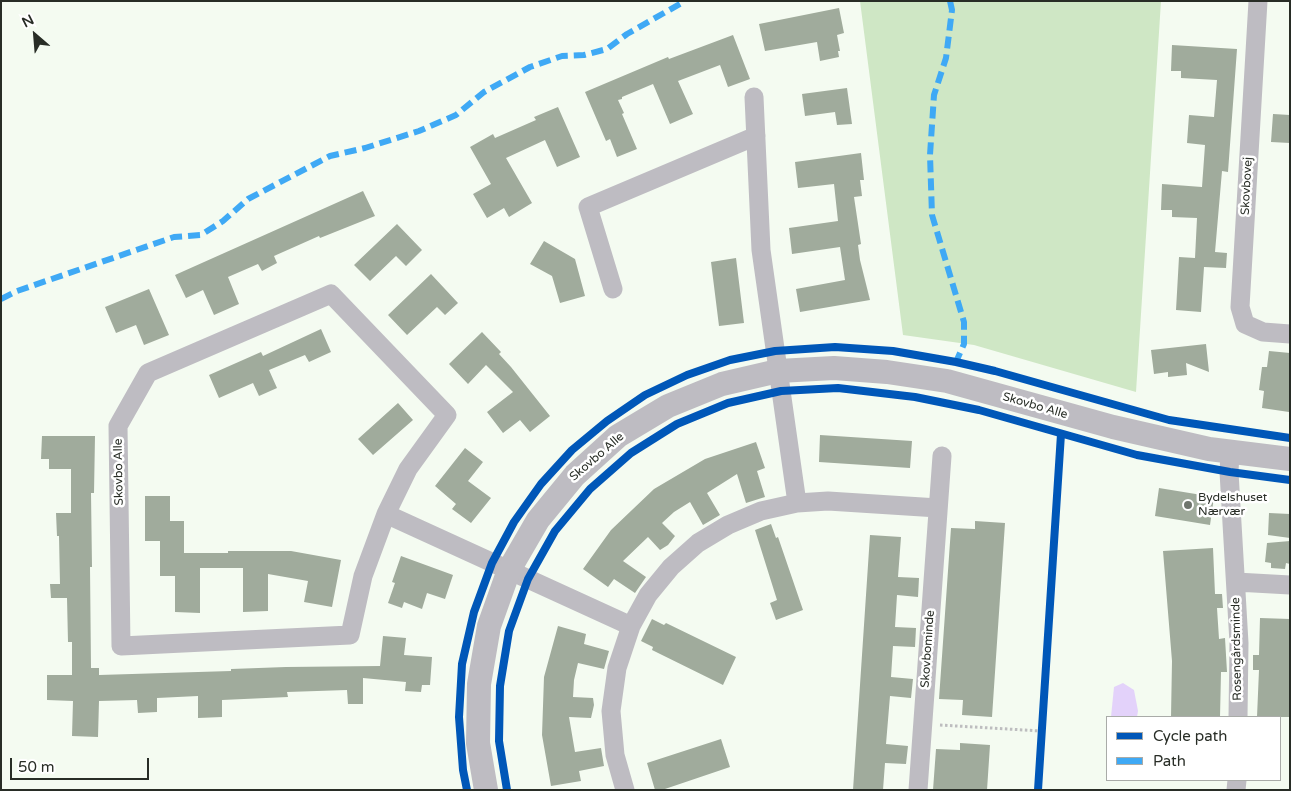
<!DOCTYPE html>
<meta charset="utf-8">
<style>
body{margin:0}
#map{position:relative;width:1291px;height:791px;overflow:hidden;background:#f4fbf1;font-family:"Varela Round",sans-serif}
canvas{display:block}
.frame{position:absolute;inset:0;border:2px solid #282d26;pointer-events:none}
.legend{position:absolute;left:1106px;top:716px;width:175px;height:65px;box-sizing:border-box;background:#fff;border:1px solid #a9aba8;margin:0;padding:6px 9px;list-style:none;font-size:15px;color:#282d26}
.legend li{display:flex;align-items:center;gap:10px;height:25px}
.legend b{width:25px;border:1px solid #a9aba8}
.north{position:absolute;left:10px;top:10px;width:50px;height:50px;-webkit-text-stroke:4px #fff;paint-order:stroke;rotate:333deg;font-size:14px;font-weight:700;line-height:20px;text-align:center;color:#282d26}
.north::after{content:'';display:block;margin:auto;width:18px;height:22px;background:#282d26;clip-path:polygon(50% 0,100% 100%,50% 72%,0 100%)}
.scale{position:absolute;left:10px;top:758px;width:139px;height:22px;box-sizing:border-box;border:2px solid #282d26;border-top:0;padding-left:6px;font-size:15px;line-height:18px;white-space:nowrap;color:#282d26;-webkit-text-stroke:4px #fff;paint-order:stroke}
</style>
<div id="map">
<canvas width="1291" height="791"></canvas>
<div class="frame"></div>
<ul class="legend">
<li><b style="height:6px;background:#0057b8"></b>Cycle path</li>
<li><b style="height:6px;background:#3fa9f5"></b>Path</li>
</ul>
<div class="north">N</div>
<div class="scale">50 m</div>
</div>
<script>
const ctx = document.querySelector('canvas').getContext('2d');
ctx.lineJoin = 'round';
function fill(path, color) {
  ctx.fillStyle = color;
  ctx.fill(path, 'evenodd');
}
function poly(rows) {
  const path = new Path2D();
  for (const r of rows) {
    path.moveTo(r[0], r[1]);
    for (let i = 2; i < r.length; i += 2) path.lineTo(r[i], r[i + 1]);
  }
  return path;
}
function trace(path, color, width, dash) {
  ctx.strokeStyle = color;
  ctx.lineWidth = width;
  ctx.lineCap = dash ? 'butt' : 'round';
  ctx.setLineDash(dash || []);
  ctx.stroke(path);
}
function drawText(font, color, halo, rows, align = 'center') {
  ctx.font = font + ' "Varela Round",sans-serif';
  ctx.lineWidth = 5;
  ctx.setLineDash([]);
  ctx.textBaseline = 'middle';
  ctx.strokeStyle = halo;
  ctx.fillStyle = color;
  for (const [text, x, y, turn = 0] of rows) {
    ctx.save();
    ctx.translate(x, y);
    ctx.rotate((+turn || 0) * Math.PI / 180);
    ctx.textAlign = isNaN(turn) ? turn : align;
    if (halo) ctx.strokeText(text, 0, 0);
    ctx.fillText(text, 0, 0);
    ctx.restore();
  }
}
const green = poly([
 [860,1,1161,1,1136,392,974,345,903,335]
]);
const water = poly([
 [1123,683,1134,690,1138,711,1137,717,1111,717,1114,687]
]);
const building = poly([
 [839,8,844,33,837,35,840,51,838,51,839,57,820,61,817,42,765,51,759,24],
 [733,35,750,79,728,87,720,65,678,81,693,114,670,124,653,84,622,97,622,99,618,100,624,113,622,114,637,149,617,157,610,139,606,141,585,92,668,57,669,59],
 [1172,45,1237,49,1228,172,1222,171,1215,252,1227,253,1226,268,1204,267,1201,312,1176,310,1179,257,1195,258,1197,218,1172,217,1172,210,1161,210,1162,184,1202,187,1205,145,1187,143,1189,115,1214,117,1217,80,1181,78,1181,71,1171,71],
 [847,88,852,124,837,125,835,112,805,116,802,94],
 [558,107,580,157,557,167,545,140,506,158,532,203,509,217,504,208,487,218,473,194,491,184,470,147,493,134,495,138,536,120,534,117],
 [1273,114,1290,115,1290,143,1271,142],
 [861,153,864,180,860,180,862,196,854,197,861,244,858,245,860,260,870,300,800,312,796,289,845,280,840,247,792,254,789,228,838,221,834,184,798,188,795,162],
 [363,191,375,216,320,238,319,236,274,256,277,263,262,271,258,264,228,277,239,304,214,315,203,290,186,298,175,275],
 [397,224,422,250,406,266,396,256,370,281,354,265],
 [544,241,575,259,585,296,560,303,552,276,530,264],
 [736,258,744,323,719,326,711,262],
 [431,274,458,303,445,315,437,307,407,335,388,315],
 [149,289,169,335,144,345,136,325,116,333,105,307],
 [321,329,331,352,309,362,305,355,269,370,277,388,259,396,253,383,219,398,209,375,261,352,263,356],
 [482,332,501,352,499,354,511,367,550,416,530,432,520,420,503,433,487,412,513,392,486,365,468,384,449,364],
 [1206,344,1209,372,1186,363,1187,375,1168,377,1168,372,1154,374,1151,350],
 [1269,351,1290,353,1289,412,1262,408,1264,391,1259,390,1262,367,1267,367],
 [398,403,413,420,373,455,358,439],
 [820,435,912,441,910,468,819,462],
 [42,436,95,436,94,493,91,493,92,567,90,567,91,668,99,668,99,675,231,671,231,669,286,667,380,666,383,636,406,638,404,655,432,657,430,685,422,685,421,692,405,691,406,682,363,678,363,704,348,704,347,690,287,692,288,697,222,700,222,717,198,718,198,696,157,698,157,712,138,713,137,700,99,701,98,737,72,736,73,701,47,700,47,675,72,675,72,642,68,642,67,598,51,598,50,584,60,584,59,536,57,536,56,513,71,513,71,469,49,469,49,459,41,459],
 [756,442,765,468,757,471,765,497,746,503,737,474,707,493,720,515,703,525,690,502,674,512,662,523,675,536,668,545,660,550,648,537,623,561,646,577,635,593,614,579,608,587,583,569,611,530,654,489,705,459],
 [465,448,483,462,468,481,491,498,471,523,452,509,456,504,435,486],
 [1159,488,1214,497,1210,525,1155,516],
 [145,496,170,496,170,521,184,521,184,553,228,553,228,551,291,551,341,560,332,607,304,602,308,581,268,574,268,611,243,612,243,568,200,568,200,613,175,612,175,576,160,576,160,541,145,541],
 [1269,513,1290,514,1290,538,1268,535],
 [975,521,1005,523,992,717,962,715,963,700,939,699,951,528,975,529],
 [771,524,776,538,778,537,803,610,776,620,770,603,777,600,755,530],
 [870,535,901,537,898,577,919,578,918,597,897,595,895,627,916,628,915,647,893,646,891,677,913,679,911,698,890,696,886,744,908,746,906,764,885,763,883,790,853,790],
 [1290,541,1290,564,1286,563,1285,569,1271,568,1271,563,1265,562,1267,543],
 [1213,548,1215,594,1222,594,1223,608,1217,608,1219,639,1225,638,1227,672,1221,672,1220,717,1171,717,1172,661,1163,551],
 [401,556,453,575,445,599,427,593,422,609,404,602,402,608,388,603,395,583,392,582],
 [1260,618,1290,619,1290,717,1257,717,1259,670,1253,670,1253,655,1259,655],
 [652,619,664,625,666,623,736,657,723,685,652,650,653,647,641,641],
 [558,626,586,634,584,644,609,651,604,669,578,663,574,680,573,697,593,698,594,705,591,718,569,717,575,752,601,748,604,766,579,771,581,781,551,786,542,735,544,677],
 [721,739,730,767,662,790,655,790,647,763],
 [960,743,990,745,987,790,933,790,936,749,960,750]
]);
const path = poly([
 [940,725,1041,731]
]);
const minor = poly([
 [1258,1,1240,307,1245,324,1263,332,1290,334],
 [754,97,761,250,797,503],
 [613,289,588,207,756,136],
 [1230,452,1229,472,1239,643,1238,717],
 [386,514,363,576,350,635,121,646,118,426,148,373,331,294,447,415,408,469,386,514,631,626],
 [1236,582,1290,585],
 [625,790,615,755,611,711,617,668,631,626,648,595,671,567,698,543,728,525,761,511,797,503,828,501,938,508],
 [918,790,942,456],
 [1236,790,1237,780]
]);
const tertiary = poly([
 [486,790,478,743,479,684,489,626,509,570,538,520,575,475,618,436,668,406,722,384,778,371,834,368,887,372,947,381,1113,427,1209,449,1290,459]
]);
const quiet = poly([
 [950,1,952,10,946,58,934,95,930,155,932,215,964,322,964,344,956,362],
 [1,299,17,291,174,237,201,235,223,221,248,199,330,156,365,148,419,131,456,115,484,92,530,67,562,56,584,55,607,49,627,34,685,1]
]);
const cycleway = poly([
 [467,790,463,770,459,717,462,664,474,612,492,563,514,522,541,484,572,450,607,421,645,395,687,375,730,360,775,351,835,347,893,351,956,362,995,371,1169,420,1290,438],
 [507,790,499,741,500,686,509,631,528,579,555,531,590,489,631,453,677,424,728,403,781,391,838,388,915,397,979,410,1137,455,1230,472,1290,480],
 [1038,790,1061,434]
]);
const markers = [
 [1188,505,5,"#6f756d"]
];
const streetNames = [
 ["Skovbovej",1247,186,-87],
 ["Skovbo Alle",1035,406,16],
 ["Skovbo Alle",597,457,-41],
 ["Skovbo Alle",119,472,-91],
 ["Skovbominde",928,649,-86],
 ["Rosengårdsminde",1237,649,-91]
];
const poiNames = [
 ["Bydelshuset",1198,498],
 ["Nærvær",1198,512]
];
fill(green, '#cfe7c5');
fill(water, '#e3d2fa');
fill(building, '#a0ab9c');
trace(path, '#bdbdbf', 3, [2.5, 2.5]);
trace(minor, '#bebcc2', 19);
trace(tertiary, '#bebcc2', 24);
trace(quiet, '#3fa9f5', 6, [12, 6]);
trace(cycleway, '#0057b8', 8);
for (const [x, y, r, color] of markers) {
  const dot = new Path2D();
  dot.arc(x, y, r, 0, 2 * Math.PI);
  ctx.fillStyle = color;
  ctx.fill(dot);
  trace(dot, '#fff', 2);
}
drawText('12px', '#282d26', '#fff', streetNames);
drawText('12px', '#282d26', '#fff', poiNames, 'left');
</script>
